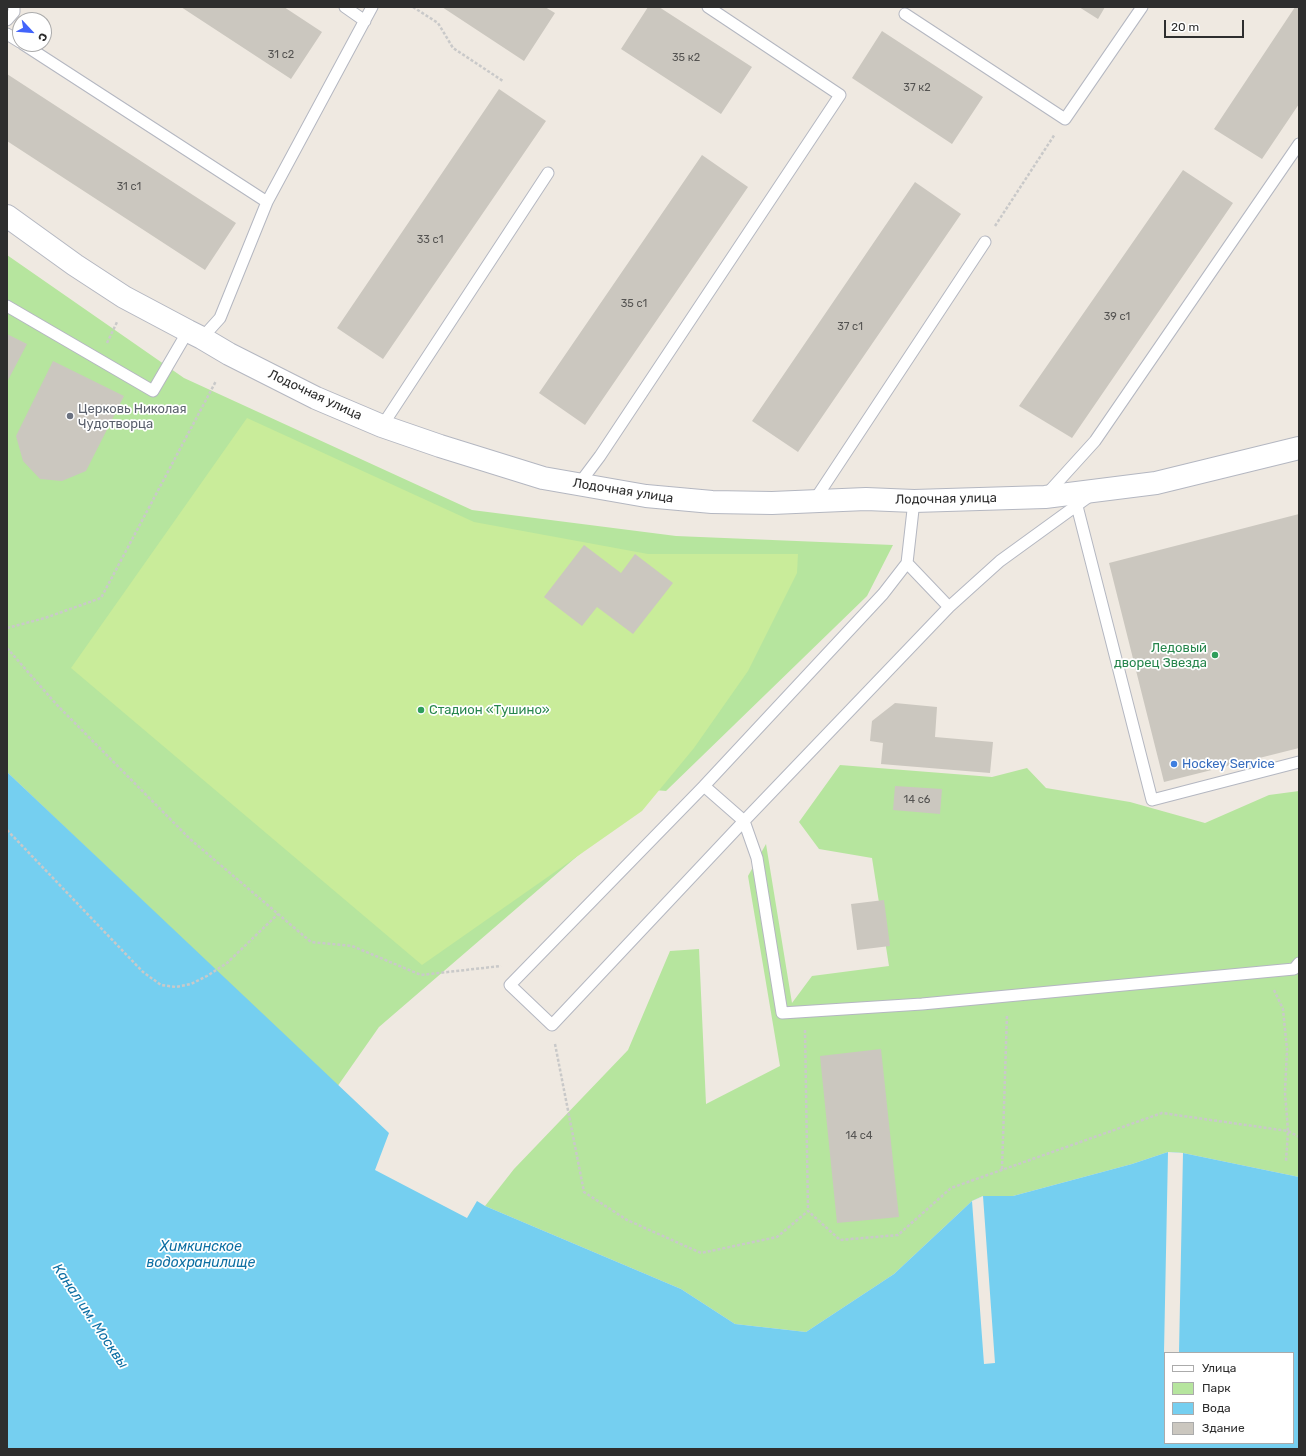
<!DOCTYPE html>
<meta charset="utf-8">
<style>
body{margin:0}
#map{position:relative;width:1306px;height:1456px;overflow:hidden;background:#efe9e1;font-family:Rubik,sans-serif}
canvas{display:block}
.frame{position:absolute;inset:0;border:8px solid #2e2e2e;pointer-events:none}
.legend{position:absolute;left:1164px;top:1352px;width:130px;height:92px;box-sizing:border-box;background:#fff;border:1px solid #ababab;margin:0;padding:5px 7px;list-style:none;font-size:12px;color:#2e2e2e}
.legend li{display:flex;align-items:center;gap:8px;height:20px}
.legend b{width:20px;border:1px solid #ababab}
.north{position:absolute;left:12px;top:12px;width:40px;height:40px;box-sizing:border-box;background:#fff;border:1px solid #ababab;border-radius:50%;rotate:116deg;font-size:11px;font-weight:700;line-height:16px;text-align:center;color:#2e2e2e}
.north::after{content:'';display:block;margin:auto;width:14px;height:18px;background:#4264fb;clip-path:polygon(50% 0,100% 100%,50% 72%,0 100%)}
.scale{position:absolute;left:1164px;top:20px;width:80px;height:18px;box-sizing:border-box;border:2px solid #2e2e2e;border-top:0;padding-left:5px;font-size:12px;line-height:14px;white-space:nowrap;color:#2e2e2e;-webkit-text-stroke:3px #fff;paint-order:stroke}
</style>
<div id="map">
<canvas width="1306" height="1456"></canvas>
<div class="frame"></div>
<ul class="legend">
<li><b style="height:5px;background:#fff"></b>Улица</li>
<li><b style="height:11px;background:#b6e59e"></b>Парк</li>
<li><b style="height:11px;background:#75cff0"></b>Вода</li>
<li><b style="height:11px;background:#cbc7bf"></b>Здание</li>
</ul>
<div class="north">С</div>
<div class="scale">20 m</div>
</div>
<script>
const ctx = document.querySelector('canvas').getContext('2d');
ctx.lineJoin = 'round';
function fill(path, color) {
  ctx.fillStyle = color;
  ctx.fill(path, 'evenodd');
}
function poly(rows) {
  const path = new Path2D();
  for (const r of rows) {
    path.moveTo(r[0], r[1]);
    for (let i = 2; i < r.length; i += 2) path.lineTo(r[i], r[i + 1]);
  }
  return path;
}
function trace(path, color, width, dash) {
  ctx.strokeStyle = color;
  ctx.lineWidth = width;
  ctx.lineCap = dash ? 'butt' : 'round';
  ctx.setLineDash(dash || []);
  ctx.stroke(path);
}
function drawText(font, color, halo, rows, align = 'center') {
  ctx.font = font + ' Rubik,sans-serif';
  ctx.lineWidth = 3.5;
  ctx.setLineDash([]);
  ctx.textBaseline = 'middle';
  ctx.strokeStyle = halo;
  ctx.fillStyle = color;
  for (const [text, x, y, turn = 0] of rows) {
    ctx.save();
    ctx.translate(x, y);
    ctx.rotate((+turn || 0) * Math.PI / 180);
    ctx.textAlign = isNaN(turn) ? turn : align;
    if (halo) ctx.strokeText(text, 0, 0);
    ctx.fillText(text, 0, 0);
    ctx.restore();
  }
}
const green = poly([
 [7,255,184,378,472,510,676,536,893,545,867,596,666,791,654,790,379,1027,337,1087,7,772],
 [840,765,992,777,1027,768,1046,788,1130,802,1205,823,1269,795,1299,791,1299,1177,1183,1153,1168,1152,1132,1164,1013,1196,983,1196,972,1201,894,1274,806,1332,735,1324,681,1289,485,1206,514,1169,628,1050,670,951,699,949,706,1104,780,1066,748,876,766,844,792,1003,812,976,889,966,872,858,819,849,799,822]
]);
const pitch = poly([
 [247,418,474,522,648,554,798,554,797,573,748,671,694,748,642,811,422,965,71,668]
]);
const water = poly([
 [7,772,389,1133,375,1170,467,1218,477,1201,485,1206,681,1289,735,1324,806,1332,894,1274,972,1201,983,1196,1013,1196,1132,1164,1168,1152,1183,1153,1299,1177,1299,1449,7,1449],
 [1165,1353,1293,1353,1293,1443,1165,1443]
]);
const pier = poly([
 [1168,1152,1183,1153,1179,1352,1164,1352],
 [983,1196,995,1363,984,1364,972,1201]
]);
const building = poly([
 [181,7,284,7,322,32,291,79],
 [442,7,545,7,555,13,524,61],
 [648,7,659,7,752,67,721,114,621,49],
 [1079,7,1105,7,1098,19],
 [1295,7,1299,7,1299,104,1262,159,1214,129],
 [882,31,983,97,952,144,852,78],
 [7,74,236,223,205,270,7,141],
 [499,89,546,121,383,359,337,328],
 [702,155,748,187,585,425,539,393],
 [1183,170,1233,203,1072,438,1019,406],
 [915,182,961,214,798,452,752,421],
 [7,334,27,344,7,382],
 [53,361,124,396,86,471,62,481,40,479,23,461,16,436],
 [1299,514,1299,748,1164,782,1109,563],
 [584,545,621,573,635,554,673,583,633,634,597,607,582,626,544,597],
 [895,703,937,707,935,737,993,742,990,773,881,764,883,743,870,741,872,721],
 [895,786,942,789,940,814,893,810],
 [884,900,890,946,857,950,851,904],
 [881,1049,899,1217,837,1223,820,1056]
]);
const path = poly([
 [413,7,438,23,453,48,503,81],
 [995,226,1055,134],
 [107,343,117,322],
 [7,628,45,618,101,598,216,381],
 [7,648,56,704,190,839,311,942,352,946,421,975,501,966],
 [7,830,143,972,161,985,176,987,191,984,207,976,227,963,278,914],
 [1274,990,1283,1009,1287,1049,1285,1092,1288,1131,1286,1161],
 [805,1030,808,1211],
 [555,1044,584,1192,627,1220,701,1253,777,1237,808,1211,840,1240,898,1235,951,1188,1162,1113,1288,1131,1299,1137],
 [1002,1169,1007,1014]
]);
const service = poly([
 [345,7,365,21],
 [905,14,1065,119,1142,7],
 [7,20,14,12,14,7],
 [7,34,20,42],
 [23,44,267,202],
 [7,306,153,391,188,331],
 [202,338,220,318,267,202,372,7],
 [382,426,548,173],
 [579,484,600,456,840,95,708,7],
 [1046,495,1095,441,1299,144],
 [814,501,985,242],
 [914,501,907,563,883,594,704,786,510,985,552,1025,744,821,949,607,1000,561,1091,495],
 [1077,506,1152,800,1299,762],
 [907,563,949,607],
 [704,786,744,821,757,858,782,1013,922,1004,1294,969,1299,963]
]);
const tertiary = poly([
 [7,216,75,265,124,297,188,331,202,338,229,354,316,398,382,426,440,446,543,478,646,496,712,502,772,503,866,499,914,501,1045,497,1156,483,1299,448]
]);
const markers = [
 [70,416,4,"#6b7280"],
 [1215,655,4,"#2e9e5b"],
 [421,710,4,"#2e9e5b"],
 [1174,764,4,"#3f7fe0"]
];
const numberNames = [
 ["31 с2",281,55],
 ["35 к2",686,58],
 ["37 к2",917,88],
 ["31 с1",129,187],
 ["33 с1",430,240],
 ["35 с1",634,304],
 ["39 с1",1117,317],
 ["37 с1",850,327],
 ["14 с6",917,800],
 ["14 с4",859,1136]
];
const streetNames = [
 ["Лодочная улица",315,395,25],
 ["Лодочная улица",623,491,9],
 ["Лодочная улица",946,499,-1]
];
const worshipNames = [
 ["Церковь Николая",78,409],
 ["Чудотворца",78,424]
];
const leisureNames = [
 ["Ледовый",1207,648],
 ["дворец Звезда",1207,663],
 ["Стадион «Тушино»",429,710,"left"]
];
const shopNames = [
 ["Hockey Service",1182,764]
];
const waterNames = [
 ["Химкинское",201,1247],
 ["водохранилище",201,1263],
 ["Канал им. Москвы",90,1316,56]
];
fill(green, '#b6e59e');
fill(pitch, '#c9ec9a');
fill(water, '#75cff0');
fill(pier, '#efe9e1');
fill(building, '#cbc7bf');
trace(service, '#b4b7c1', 13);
trace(tertiary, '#b4b7c1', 24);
trace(path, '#c9c9c9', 2.5, [3, 2]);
trace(service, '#fff', 11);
trace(tertiary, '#fff', 22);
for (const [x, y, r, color] of markers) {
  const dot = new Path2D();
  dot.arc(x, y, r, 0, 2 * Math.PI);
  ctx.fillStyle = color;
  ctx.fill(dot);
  trace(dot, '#fff', 1.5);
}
drawText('11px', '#555452', null, numberNames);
drawText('13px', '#2e2e2e', '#fff', streetNames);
drawText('13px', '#5b616d', '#fff', worshipNames, 'left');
drawText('13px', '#27864d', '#fff', leisureNames, 'right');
drawText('13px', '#366cbe', '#fff', shopNames, 'left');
drawText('italic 14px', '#0d6fa3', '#fff', waterNames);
</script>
